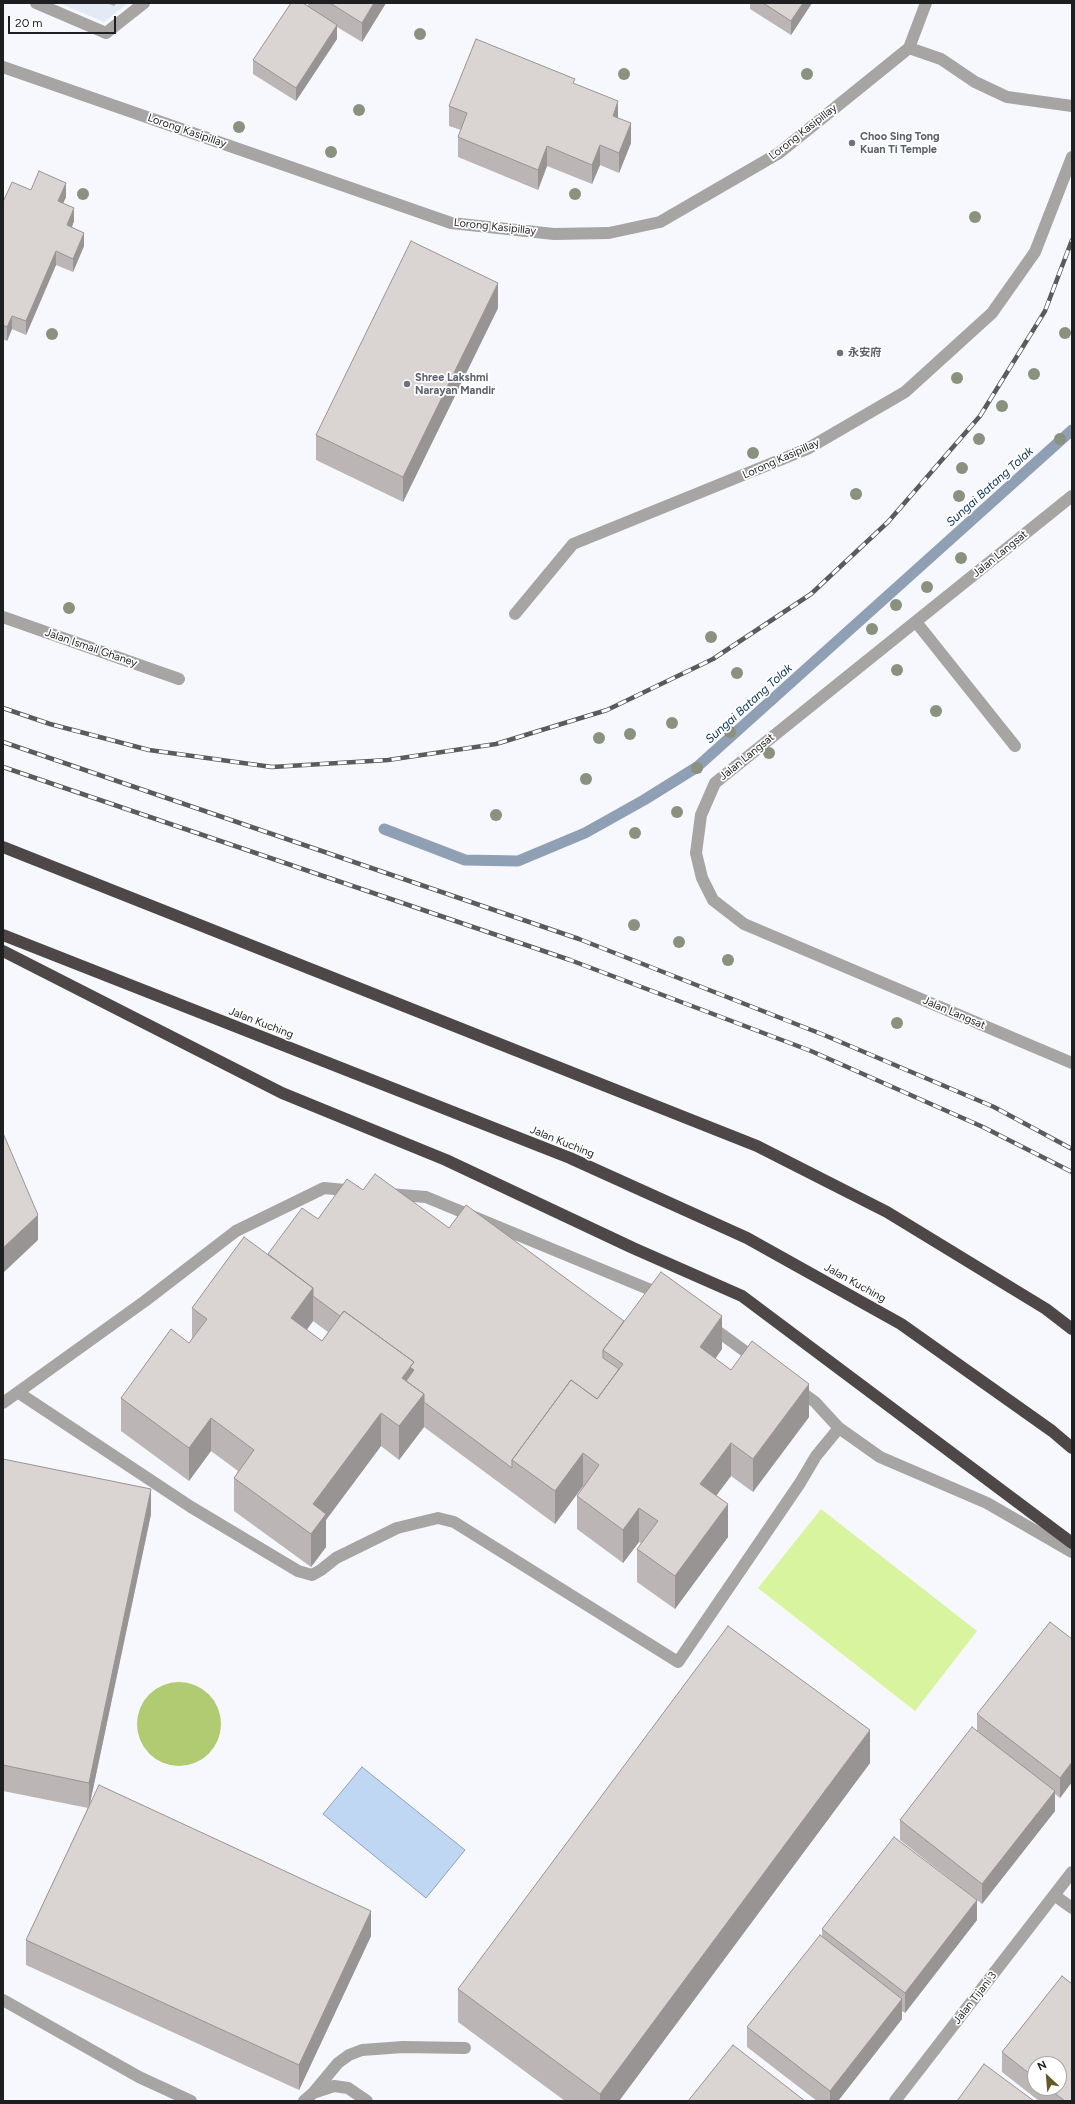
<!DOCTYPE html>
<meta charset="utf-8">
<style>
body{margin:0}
#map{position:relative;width:1075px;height:2104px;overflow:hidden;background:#f6f8fd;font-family:Figtree,sans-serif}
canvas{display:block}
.frame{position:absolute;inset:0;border:4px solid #1e1f20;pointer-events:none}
.north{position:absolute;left:1027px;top:2056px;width:40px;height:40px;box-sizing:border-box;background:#fff;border:1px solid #a5a5a6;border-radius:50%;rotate:334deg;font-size:11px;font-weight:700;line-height:16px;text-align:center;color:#1e1f20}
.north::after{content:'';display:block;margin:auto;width:14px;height:18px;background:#645a26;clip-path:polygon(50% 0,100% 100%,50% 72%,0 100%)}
.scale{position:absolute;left:8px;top:16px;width:108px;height:18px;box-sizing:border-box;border:2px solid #1e1f20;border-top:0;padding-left:5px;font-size:12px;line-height:14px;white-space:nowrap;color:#1e1f20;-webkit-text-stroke:3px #fff;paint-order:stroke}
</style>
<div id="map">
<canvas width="1075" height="2104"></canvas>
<div class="frame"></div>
<div class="north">N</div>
<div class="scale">20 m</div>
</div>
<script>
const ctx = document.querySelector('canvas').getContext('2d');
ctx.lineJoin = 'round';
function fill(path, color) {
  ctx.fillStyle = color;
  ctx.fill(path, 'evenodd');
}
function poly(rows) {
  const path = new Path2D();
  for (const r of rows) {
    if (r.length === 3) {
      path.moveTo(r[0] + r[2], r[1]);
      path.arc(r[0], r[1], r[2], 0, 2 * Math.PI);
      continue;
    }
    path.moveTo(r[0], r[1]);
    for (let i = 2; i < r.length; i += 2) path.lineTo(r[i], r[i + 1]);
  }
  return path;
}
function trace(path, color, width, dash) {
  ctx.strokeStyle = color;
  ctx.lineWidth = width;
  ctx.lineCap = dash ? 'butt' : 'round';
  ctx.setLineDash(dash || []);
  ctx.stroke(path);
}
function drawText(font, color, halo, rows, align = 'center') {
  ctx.font = font + ' Figtree,"Noto Sans SC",sans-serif';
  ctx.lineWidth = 3.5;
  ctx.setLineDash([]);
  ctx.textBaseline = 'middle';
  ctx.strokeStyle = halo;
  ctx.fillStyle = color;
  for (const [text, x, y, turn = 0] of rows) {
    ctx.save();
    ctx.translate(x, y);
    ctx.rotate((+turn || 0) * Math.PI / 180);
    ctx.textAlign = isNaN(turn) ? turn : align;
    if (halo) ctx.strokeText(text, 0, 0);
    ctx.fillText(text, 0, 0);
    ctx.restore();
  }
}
const built = poly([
 [59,3,128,3,104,22]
]);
const green = poly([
 [821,1509,977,1631,915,1711,758,1588]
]);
const forest = poly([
 [179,1724,42]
]);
const water = poly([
 [362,1767,465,1850,426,1898,323,1814,362,1767]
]);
const stream = poly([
 [384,829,465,860,518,861,585,833,644,800,697,767,1072,430]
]);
const minor = poly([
 [36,3,106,33,144,3],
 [909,48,926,3],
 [3,67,451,223,554,234,609,233,660,222,779,153,909,48,941,59,975,82,1007,97,1072,106],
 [1072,496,715,783,701,815,696,853,702,878,713,900,744,924,1072,1063],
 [515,614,573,544,807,449,905,392,992,313,1035,252,1072,157],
 [3,617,179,679],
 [916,622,1015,746],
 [389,1194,426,1197,663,1295],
 [709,1325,757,1360],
 [796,1388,815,1402,839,1428],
 [19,1393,191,1507,298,1571,312,1575,321,1570,336,1558,397,1528,438,1518,454,1522,678,1662,800,1483,816,1456,839,1428,880,1457,987,1503,1072,1552],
 [3,1403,145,1301,236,1231,324,1188,355,1191],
 [1054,1895,1072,1908],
 [3,2000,139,2077,191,2101],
 [313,2093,338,2063,349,2055,362,2050,403,2047,465,2048],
 [304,2101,313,2093,334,2086,348,2088,367,2101],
 [895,2101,1072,1872]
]);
const highway = poly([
 [3,847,757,1146,887,1212,1046,1309,1072,1329],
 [3,935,570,1158,747,1238,901,1324,1052,1431,1072,1448],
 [3,951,282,1093,446,1160,633,1248,742,1296,1072,1543]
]);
const rail = poly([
 [3,708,50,724,149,750,272,767,388,760,496,744,607,710,713,659,811,594,888,522,980,416,1045,311,1072,240],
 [3,742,579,939,824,1035,994,1107,1072,1149],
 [3,767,570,960,811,1051,983,1127,1072,1172]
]);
const trees = [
 [420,34],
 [624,74],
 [807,74],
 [359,110],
 [239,127],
 [331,152],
 [83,194],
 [575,194],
 [975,217],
 [1065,333],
 [52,334],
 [1034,374],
 [957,378],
 [1002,406],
 [979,439],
 [1060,439],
 [753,453],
 [962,468],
 [856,494],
 [959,496],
 [961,558],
 [927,587],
 [896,605],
 [69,608],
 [872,629],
 [711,637],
 [897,670],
 [737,673],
 [936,711],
 [672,723],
 [730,732],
 [630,734],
 [599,738],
 [769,753],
 [697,768],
 [586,779],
 [677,812],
 [496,815],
 [635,833],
 [634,925],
 [679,942],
 [728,960],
 [897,1023]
];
const wall = poly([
 [106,3,117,3,114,6],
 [308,3,386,3,362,42,337,27,337,39,296,101,253,74,253,60,308,6],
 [750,3,812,3,791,35,750,9],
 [575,84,618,118,631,143,619,173,600,165,592,184,547,166,538,190,458,157,458,137,461,130,449,126,449,106],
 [31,190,66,197,63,203,74,221,72,227,84,246,73,272,56,265,26,335,12,329,7,341,3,339,3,202],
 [498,308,403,502,316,460,316,435],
 [363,1190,449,1228,624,1321,722,1349,715,1359,731,1370,809,1417,753,1492,731,1476,716,1496,728,1537,675,1609,637,1582,637,1549,641,1543,639,1542,623,1563,577,1529,577,1496,583,1487,583,1486,555,1524,424,1427,399,1460,381,1446,326,1520,326,1547,311,1567,234,1511,234,1478,238,1471,211,1451,189,1481,121,1431,121,1398,189,1343,192,1338,192,1308,318,1219],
 [313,1321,328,1332,322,1341,307,1330],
 [3,1459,151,1514,90,1803,371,1936,299,2090,26,1965,26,1940,88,1808,3,1791],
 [1072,1639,1072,1782,1060,1798,1055,1794,1055,1811,982,1904,900,1840,900,1820,977,1731,977,1714],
 [870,1763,619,2101,565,2101,458,2022,458,1989],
 [977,1920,905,2013,902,2011,902,2019,838,2101,817,2101,747,2047,747,2027,822,1937,822,1929],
 [1062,1976,1072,1984,1072,2101,1039,2101,1002,2072,1002,2052],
 [1035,2064,1059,2064,1059,2088,1035,2088]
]);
const shadedWall = poly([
 [374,3,386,3,362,42,362,23],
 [803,3,812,3,791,35,791,21],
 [337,25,337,39,296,101,296,88],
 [618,101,618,121,613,116],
 [631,123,631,143,619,173,619,153],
 [600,145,600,165,592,184,592,165],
 [547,146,547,166,538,190,538,170],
 [66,183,66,197,58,215,58,201],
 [74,208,74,221,67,239,67,225],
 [84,233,84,246,73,272,73,259],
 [56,251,56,265,26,335,26,321],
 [498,283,498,308,403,502,403,477],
 [12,316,12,329,7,341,7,327],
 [38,1215,38,1240,3,1273,3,1248],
 [313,1288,313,1321,291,1351,291,1318],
 [722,1316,722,1349,700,1380,700,1347],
 [414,1362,414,1395,402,1378],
 [809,1384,809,1417,753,1492,753,1459],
 [424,1394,424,1427,399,1460,399,1426],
 [381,1413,381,1446,326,1520,326,1547,311,1567,311,1534,313,1504],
 [211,1418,211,1451,189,1481,189,1448],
 [731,1443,731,1476,700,1517,700,1484],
 [583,1453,583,1486,555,1524,555,1491],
 [151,1489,151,1514,89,1808,89,1783],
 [728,1504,728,1537,675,1609,675,1576],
 [639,1508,639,1542,623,1563,623,1530],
 [870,1730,870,1763,619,2101,600,2101,600,2094],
 [1072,1762,1072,1782,1060,1798,1060,1778],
 [1055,1791,1055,1811,982,1904,982,1884],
 [977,1900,977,1920,905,2013,905,1993],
 [371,1911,371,1936,299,2090,299,2065],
 [902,1999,902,2019,838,2101,830,2101,830,2091]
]);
const building = poly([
 [291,3,303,3,337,25,296,88,253,60,291,3],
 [330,3,374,3,362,23,330,3],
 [763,3,803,3,791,21,763,3],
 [476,39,575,79,573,83,618,101,613,116,631,123,619,153,600,145,592,165,547,146,538,170,458,137,467,113,449,106,476,39],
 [39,171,66,183,58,201,74,208,67,225,84,233,73,259,56,251,26,321,12,316,7,327,3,325,3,202,12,182,31,190,39,171],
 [411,241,498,283,403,477,316,435,411,241],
 [3,1133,38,1215,3,1248,3,1133],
 [375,1174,449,1228,466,1205,624,1321,603,1350,603,1358,619,1369,597,1399,571,1380,512,1460,512,1468,424,1402,424,1394,406,1381,414,1370,410,1367,414,1362,344,1311,340,1316,313,1296,313,1288,268,1254,302,1208,318,1219,347,1179,363,1190,375,1174],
 [244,1237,313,1288,291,1318,322,1341,344,1311,414,1362,402,1378,424,1394,399,1426,381,1413,313,1504,326,1514,311,1534,234,1478,254,1450,211,1418,189,1448,121,1398,171,1329,189,1343,207,1319,192,1308,244,1237],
 [661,1272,722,1316,700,1347,731,1370,752,1341,809,1384,753,1459,731,1443,700,1484,728,1504,675,1576,637,1549,658,1521,639,1508,623,1530,577,1496,599,1465,583,1453,555,1491,512,1460,571,1380,597,1399,623,1364,603,1350,661,1272],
 [3,1459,151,1489,89,1783,3,1765,3,1459],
 [1050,1622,1072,1639,1072,1762,1060,1778,977,1714,1050,1622],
 [728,1626,870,1730,600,2094,458,1989,728,1626],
 [972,1727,1055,1791,982,1884,900,1820,972,1727],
 [99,1785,371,1911,299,2065,26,1940,99,1785],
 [894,1837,977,1900,905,1993,822,1929,894,1837],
 [820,1935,902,1999,830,2091,747,2027,820,1935],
 [1062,1976,1072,1984,1072,2101,1065,2101,1048,2088,1059,2088,1059,2064,1035,2064,1035,2078,1002,2052,1062,1976],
 [733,2045,805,2101,688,2101,733,2045],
 [984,2064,1034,2101,957,2101,984,2064]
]);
const markers = [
 [852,143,4,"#6b7280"],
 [840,353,4,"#6b7280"],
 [407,384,4,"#6b7280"]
];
const streetNames = [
 ["Lorong Kasipillay",187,131,19],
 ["Lorong Kasipillay",803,132,-38],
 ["Lorong Kasipillay",495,227,6],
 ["Lorong Kasipillay",781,459,-24],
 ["Jalan Langsat",1000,554,-39],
 ["Jalan Ismail Ghaney",91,648,19],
 ["Jalan Langsat",747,757,-39],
 ["Jalan Langsat",954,1013,23],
 ["Jalan Kuching",261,1023,21],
 ["Jalan Kuching",562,1142,22],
 ["Jalan Kuching",855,1283,29],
 ["Jalan Tijani 3",975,1998,-52]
];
const worshipNames = [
 ["Choo Sing Tong",860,137],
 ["Kuan Ti Temple",860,150],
 ["永安府",848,353],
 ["Shree Lakshmi",415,378],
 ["Narayan Mandir",415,391]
];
const waterNames = [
 ["Sungai Batang Tolak",990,487,-42],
 ["Sungai Batang Tolak",749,704,-42]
];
fill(built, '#e4eaf5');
fill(green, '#d9f49e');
fill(forest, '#b0cb72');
fill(water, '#c0d7f4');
trace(water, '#8fa0b4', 1);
trace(stream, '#8fa0b4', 11);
trace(minor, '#a7a4a4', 12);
trace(highway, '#4d4847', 12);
trace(rail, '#5a5b5d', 4.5);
trace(rail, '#fff', 3, [9]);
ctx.fillStyle = '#8b917f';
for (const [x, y] of trees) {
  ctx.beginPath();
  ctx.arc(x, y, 6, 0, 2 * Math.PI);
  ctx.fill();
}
fill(wall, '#bbb6b5');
fill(shadedWall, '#999494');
fill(building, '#dad4d3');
trace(building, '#999494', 1);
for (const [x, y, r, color] of markers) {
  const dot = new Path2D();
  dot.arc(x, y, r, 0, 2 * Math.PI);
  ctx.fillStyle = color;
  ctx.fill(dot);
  trace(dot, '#fff', 1.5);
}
drawText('11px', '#1e1f20', '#fff', streetNames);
drawText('bold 11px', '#5b616d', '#fff', worshipNames, 'left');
drawText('italic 12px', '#072e5a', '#fff', waterNames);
</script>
